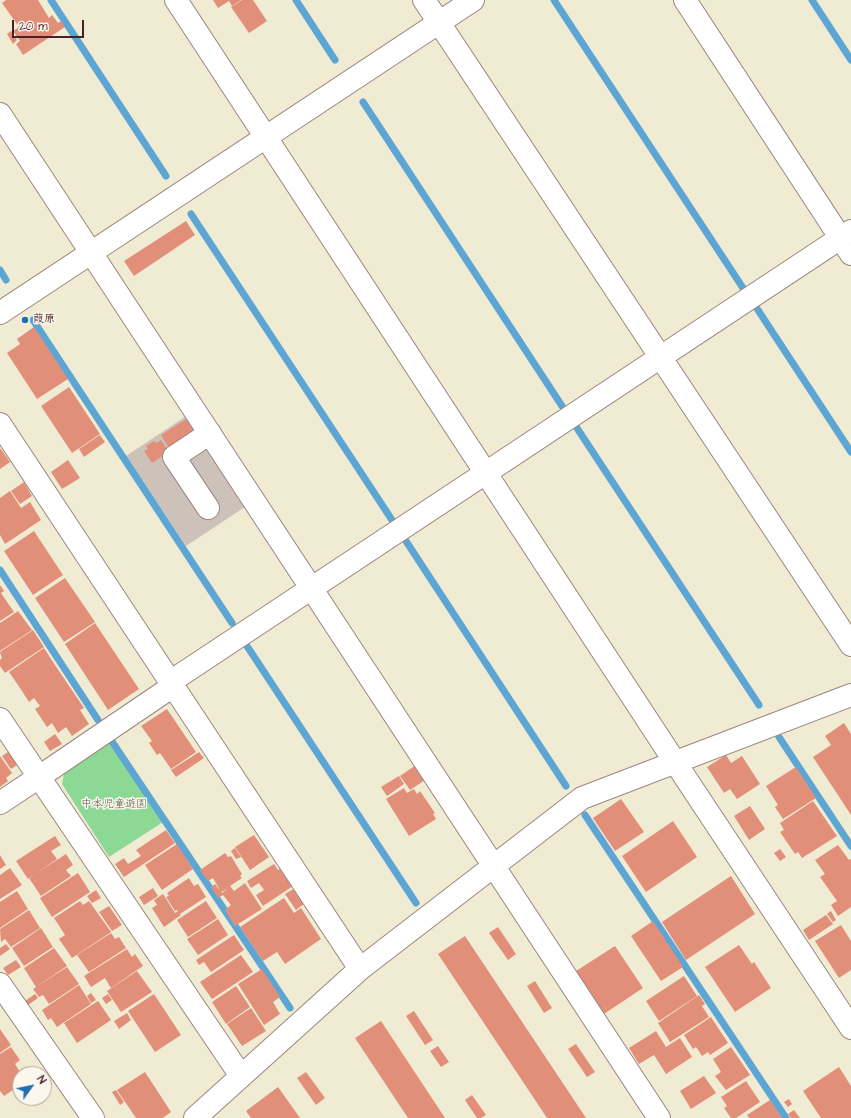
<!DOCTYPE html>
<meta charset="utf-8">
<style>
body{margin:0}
#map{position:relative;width:851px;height:1118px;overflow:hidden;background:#f0ebd3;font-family:"Architects Daughter",sans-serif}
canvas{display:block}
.north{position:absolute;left:12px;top:1066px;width:40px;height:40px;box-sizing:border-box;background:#fbf7ec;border:1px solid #b4a19f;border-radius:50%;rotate:57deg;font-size:11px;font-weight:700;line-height:16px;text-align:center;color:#4a1f2b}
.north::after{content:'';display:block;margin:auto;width:14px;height:18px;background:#1f6fb2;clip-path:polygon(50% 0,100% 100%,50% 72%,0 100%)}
.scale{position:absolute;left:12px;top:20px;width:72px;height:18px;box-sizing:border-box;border:2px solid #4a1f2b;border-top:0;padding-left:5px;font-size:12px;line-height:14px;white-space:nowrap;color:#4a1f2b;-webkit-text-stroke:3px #fbf7ec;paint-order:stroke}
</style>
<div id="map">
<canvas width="851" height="1118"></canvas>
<div class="north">N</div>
<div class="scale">20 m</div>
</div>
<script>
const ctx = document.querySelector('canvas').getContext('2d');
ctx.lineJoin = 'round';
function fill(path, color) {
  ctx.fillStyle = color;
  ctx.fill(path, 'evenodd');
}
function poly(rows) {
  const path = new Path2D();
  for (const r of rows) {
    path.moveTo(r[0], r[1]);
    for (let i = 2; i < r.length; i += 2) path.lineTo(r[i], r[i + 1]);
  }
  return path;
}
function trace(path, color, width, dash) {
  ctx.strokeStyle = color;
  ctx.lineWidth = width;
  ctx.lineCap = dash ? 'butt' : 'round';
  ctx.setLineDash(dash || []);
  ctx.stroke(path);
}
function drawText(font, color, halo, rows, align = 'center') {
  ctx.font = font + ' "Architects Daughter","Klee One",sans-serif';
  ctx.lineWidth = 3;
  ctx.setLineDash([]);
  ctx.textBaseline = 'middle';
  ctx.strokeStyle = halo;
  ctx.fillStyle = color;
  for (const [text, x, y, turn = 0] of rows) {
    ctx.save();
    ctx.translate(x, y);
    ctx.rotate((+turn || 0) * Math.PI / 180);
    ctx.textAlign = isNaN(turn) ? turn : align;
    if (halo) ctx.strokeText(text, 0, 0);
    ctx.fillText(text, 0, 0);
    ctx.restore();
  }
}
const industrial = poly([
 [188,415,248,505,186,546,126,456]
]);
const green = poly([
 [109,740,163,822,109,857,62,784,65,769]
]);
const stream = poly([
 [51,0,166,176],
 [296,0,335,60],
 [554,0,743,288],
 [812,0,851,60],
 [363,102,562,406],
 [191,214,392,520],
 [0,270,6,280],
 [756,307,851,452],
 [33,320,232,623],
 [575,425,759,705],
 [404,538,566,786],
 [0,570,98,720],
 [245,643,416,903],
 [779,737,851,846],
 [111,740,290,1008],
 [585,815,786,1118]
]);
const building = poly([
 [6,0,38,0,49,18,52,15,58,23,61,21,65,27,23,55,16,44,20,41,13,31,19,27,2,3],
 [213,0,241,0,232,6,229,1,218,8],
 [242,0,253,0,267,21,249,33,231,7],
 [11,31,17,40,13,44,7,34],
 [186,221,195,235,134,276,124,261],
 [34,327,68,379,37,399,7,353,20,344,17,339],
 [69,387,100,434,72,453,41,406],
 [186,419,194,431,169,448,161,435],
 [100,435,105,442,84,457,79,449],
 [161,440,169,452,152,463,144,451,148,449,146,446,154,441,156,443],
 [0,449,1,449,10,462,0,469],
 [68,460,80,478,62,489,51,472],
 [24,482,32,496,20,504,11,491],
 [10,491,21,508,30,502,41,520,5,544,0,535,0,498],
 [34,531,63,575,33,595,4,551],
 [65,578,95,622,64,642,35,598],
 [0,585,4,591,1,593,14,612,0,621],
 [18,611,32,630,0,651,0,623],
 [95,623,139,689,108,710,65,644],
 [33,630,44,647,5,673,0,666,0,660,2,658,0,652],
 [44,648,55,665,20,688,9,672],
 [55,665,84,708,80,710,89,724,72,736,66,727,58,733,52,723,47,727,35,709,40,706,34,698,29,702,20,688],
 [167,709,196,752,171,769,160,753,157,755,149,743,152,741,141,726],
 [844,723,851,734,851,815,813,757,831,745,825,736],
 [55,734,62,744,50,751,44,742],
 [8,752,17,765,11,769,2,756],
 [199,752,204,758,176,777,171,770],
 [726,755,731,763,742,756,760,784,737,799,730,789,724,793,707,767],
 [0,756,12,773,6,778,8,781,0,787],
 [416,765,425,780,410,790,400,776],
 [796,767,816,798,783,819,775,807,778,805,766,786],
 [399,776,404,784,387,796,381,787],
 [404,788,407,793,414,789,417,794,420,791,435,813,433,814,436,819,409,836,386,799],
 [621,799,644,832,615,851,593,818],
 [813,801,837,836,802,858,798,852,795,854,780,832,784,830,780,823],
 [750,806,765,829,749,840,734,816],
 [673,821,697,857,646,892,622,856],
 [166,830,175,843,124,877,115,864,124,858,128,864,141,856,136,850],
 [254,835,269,857,250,870,235,847],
 [55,836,61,845,51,851,57,859,28,879,16,861],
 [177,844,193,869,162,890,145,865],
 [838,845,849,860,851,859,851,907,838,916,831,905,837,901,820,877,825,874,815,860],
 [235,848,241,857,236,859,231,851],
 [780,849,786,857,780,861,774,853],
 [225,853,228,857,231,856,242,874,240,876,242,878,230,886,234,891,245,883,262,909,235,926,225,910,231,905,223,895,218,898,211,887,215,884,222,893,227,889,221,892,213,878,208,881,200,870],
 [66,854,73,865,66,870,71,876,41,896,29,878],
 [0,855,6,865,0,869],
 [274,864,278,870,281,868,293,886,263,906,256,895,264,890,259,883,251,888,247,881],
 [10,868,22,885,0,899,0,875],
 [78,873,90,892,52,917,40,898],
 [731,876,755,914,686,960,662,922],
 [189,878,194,886,198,884,206,897,180,914,181,915,164,927,152,908,157,905,154,900,163,894,175,913,178,911,177,910,175,911,166,897,169,896,167,893],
 [153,888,158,896,144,905,139,897],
 [295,888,305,903,296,910,285,894],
 [96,890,101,898,92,903,87,896],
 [17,891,28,909,0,928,0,902],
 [284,898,294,913,301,908,321,939,285,964,277,952,263,961,240,927],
 [80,901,83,905,89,901,111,932,72,958,59,939,65,935,54,918],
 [206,901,217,918,188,937,177,920],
 [109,906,122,925,112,931,99,912],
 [29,910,40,928,11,947,5,939,1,942,0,929],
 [831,911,836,920,833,922,827,914],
 [826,915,833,924,809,940,803,930],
 [218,919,228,935,198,955,187,939],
 [653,921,683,967,661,981,631,936],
 [841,925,851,941,851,970,839,978,815,941],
 [498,927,516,954,508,960,489,933],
 [41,928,53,947,24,966,12,948],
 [111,933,115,939,119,937,126,948,89,972,77,955],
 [234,935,244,950,211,972,204,962,199,965,196,960],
 [465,936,586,1118,547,1118,438,954],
 [6,944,10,949,0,956,0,948],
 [739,945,752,964,754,962,771,988,735,1012,705,967],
 [615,946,643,988,604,1014,576,971],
 [54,948,67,966,36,987,24,968],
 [127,949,132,957,135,954,143,966,111,988,105,978,91,987,84,976],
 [241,955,253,972,212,999,200,982],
 [16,960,21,967,8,975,3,968],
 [67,967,79,984,49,1004,43,995,39,997,33,989],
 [262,969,280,997,273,1002,280,1014,264,1025,238,984],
 [137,971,152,992,121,1012,107,991],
 [684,976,697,996,659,1021,646,1001],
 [535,981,552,1008,544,1013,527,986],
 [79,985,91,1004,57,1027,51,1018,48,1020,42,1010],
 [236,986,250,1007,226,1024,212,1002],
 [91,993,96,1000,91,1003,87,996],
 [35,994,38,998,28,1005,25,1001],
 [108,994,112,1000,106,1004,102,998],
 [154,994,181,1035,155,1052,128,1011],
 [699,995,705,1004,702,1006,709,1017,670,1042,658,1023],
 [98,1001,111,1020,77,1043,64,1023],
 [251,1008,266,1031,242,1046,227,1024],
 [414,1011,433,1040,425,1045,406,1016],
 [127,1013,131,1020,119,1029,114,1021],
 [711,1017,728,1043,710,1055,708,1052,702,1056,696,1047,693,1049,684,1035],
 [381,1021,445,1118,408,1118,355,1038],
 [0,1029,11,1045,0,1053],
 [656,1031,666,1047,680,1038,692,1057,666,1074,654,1055,639,1064,629,1048],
 [576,1044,595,1072,587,1077,568,1049],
 [438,1046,449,1062,441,1067,430,1051],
 [11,1047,20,1060,15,1064,21,1074,20,1074,20,1085,4,1096,0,1091,0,1054],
 [731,1047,750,1075,726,1090,715,1076,721,1072,713,1059],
 [839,1067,851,1086,851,1118,821,1118,803,1091],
 [145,1072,171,1112,163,1118,136,1118,117,1090],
 [306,1072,325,1098,316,1105,297,1078],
 [704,1076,716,1093,691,1109,680,1091],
 [746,1081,760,1102,736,1118,731,1118,724,1108,727,1106,721,1097],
 [278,1087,300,1118,251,1118,246,1111],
 [116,1090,124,1102,120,1105,112,1092],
 [472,1095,486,1115,481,1118,477,1118,465,1100],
 [789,1099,792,1104,788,1107,784,1102],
 [770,1100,782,1118,749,1118,747,1115],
 [794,1110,800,1118,791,1118,788,1114]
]);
const minor = poly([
 [176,0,675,762,851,1028],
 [424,0,851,645],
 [685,0,851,254],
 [0,114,659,1118],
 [0,313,473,0],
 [0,424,360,969],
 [208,508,174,457,210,433],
 [170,682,851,231],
 [0,719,39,777,173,686],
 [0,803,39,777,241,1076],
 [0,984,93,1118],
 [195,1118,360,969,582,798,851,695]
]);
const markers = [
 [25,320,4,"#1f6fb2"]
];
const poiNames = [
 ["葭原",33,320]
];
const parkNames = [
 ["中本児童遊園",114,805]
];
fill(industrial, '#cdc2b9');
fill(green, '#8cd996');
trace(stream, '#5da6d4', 7);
fill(building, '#e28f7a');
trace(minor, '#9d857f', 24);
trace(minor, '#fff', 22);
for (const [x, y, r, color] of markers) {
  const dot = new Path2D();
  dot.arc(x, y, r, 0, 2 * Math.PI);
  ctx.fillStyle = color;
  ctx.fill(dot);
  trace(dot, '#fbf7ec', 1.5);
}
drawText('bold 11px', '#4a1f2b', '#fbf7ec', poiNames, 'left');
drawText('11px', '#5e574b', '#fbf7ec', parkNames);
</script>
